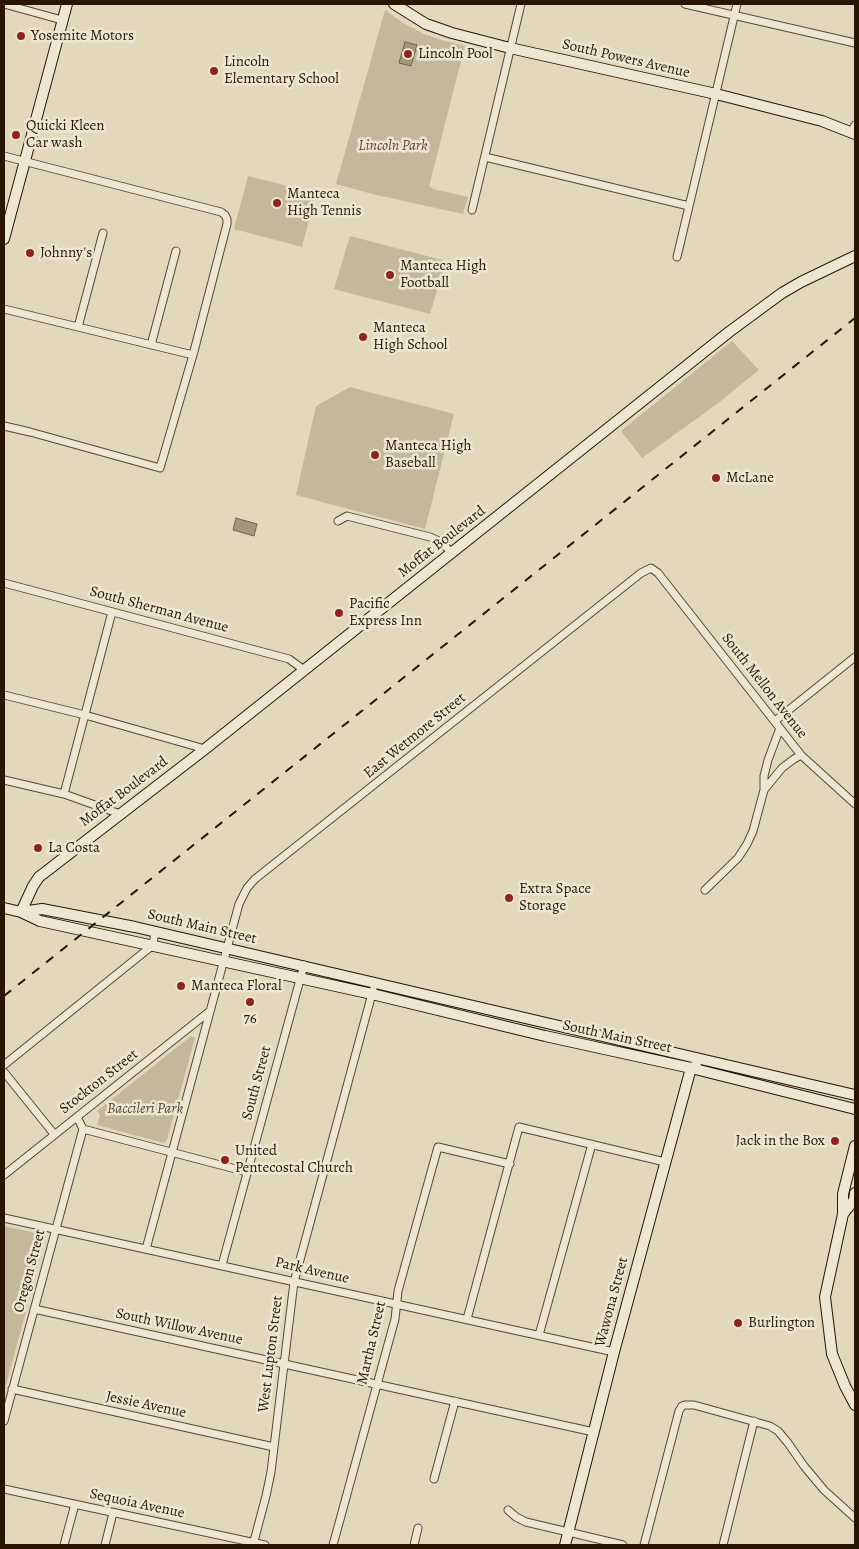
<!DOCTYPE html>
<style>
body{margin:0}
#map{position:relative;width:859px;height:1549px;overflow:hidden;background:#e4d8bc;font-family:Alegreya,serif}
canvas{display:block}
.frame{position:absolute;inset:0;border:5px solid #291502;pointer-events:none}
</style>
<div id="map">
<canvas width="859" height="1549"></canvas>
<div class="frame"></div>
</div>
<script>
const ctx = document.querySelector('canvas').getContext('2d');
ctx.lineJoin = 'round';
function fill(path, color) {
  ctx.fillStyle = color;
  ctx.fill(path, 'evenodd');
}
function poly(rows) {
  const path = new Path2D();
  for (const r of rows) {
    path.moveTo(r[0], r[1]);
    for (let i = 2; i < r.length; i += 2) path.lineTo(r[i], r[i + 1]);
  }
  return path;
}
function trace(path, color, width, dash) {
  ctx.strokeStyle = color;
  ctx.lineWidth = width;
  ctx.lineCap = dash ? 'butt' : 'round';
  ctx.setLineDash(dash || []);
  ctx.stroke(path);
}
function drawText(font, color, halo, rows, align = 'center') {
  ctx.font = font + ' Alegreya,serif';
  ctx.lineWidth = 5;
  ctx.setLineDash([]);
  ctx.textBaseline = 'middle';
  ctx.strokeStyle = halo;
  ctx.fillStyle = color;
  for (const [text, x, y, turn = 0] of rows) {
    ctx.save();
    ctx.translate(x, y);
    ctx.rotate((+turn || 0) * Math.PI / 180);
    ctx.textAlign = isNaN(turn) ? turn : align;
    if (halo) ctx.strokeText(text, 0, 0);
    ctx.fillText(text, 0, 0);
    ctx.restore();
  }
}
const green = poly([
 [385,10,403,23,424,34,442,40,465,46,429,186,433,189,468,197,463,214,372,194,336,184],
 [248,176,316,193,302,247,234,229],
 [350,236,446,261,430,314,334,289],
 [732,341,759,370,717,404,642,458,621,431],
 [350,387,454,414,425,529,296,495,316,406],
 [191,1036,195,1038,167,1140,164,1143,97,1125,100,1115,97,1111],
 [4,1226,45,1235,46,1236,4,1393]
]);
const water = poly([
 [405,42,417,45,411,66,399,63,405,42],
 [236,518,257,524,254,536,233,530,236,518]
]);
const street = poly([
 [4,4,62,20],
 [685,4,855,43],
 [851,132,855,125],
 [4,156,221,212,225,215,227,219,227,224,193,355,160,468,30,432,4,426],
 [485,157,689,206],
 [472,210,521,4],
 [677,257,737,4],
 [4,309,193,355],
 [78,327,103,233],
 [151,345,176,251],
 [338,521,347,516,430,537,441,542,452,553],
 [4,583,289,659,304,670],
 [4,695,85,715,205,749],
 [775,721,855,657],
 [4,780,64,794,120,814],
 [764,789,764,776,768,760,780,728],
 [64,794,112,612],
 [705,890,738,858,747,844,753,831,764,790,782,768,794,759,801,755],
 [4,1065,153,945,155,931],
 [4,1072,54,1134],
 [77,1117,83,1129,247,1172],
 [4,1175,210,1011],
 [4,1218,614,1352],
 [146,1249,239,904,247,888,255,879,641,573,651,568,658,573,801,755,855,804],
 [222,1265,304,965],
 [34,1309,594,1432],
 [467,1319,519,1127,665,1162],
 [539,1335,592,1144],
 [12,1389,274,1447],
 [4,1421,83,1129],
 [434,1479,455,1401],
 [4,1489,265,1545],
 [508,1510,516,1517,526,1522,623,1545],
 [64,1545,75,1504],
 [105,1545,113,1513],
 [253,1545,266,1496,271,1472,294,1282,373,990],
 [333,1545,395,1319,398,1291,438,1147,510,1164],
 [414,1545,418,1528],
 [644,1545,679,1411,682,1406,685,1405,694,1405,770,1426,778,1431,788,1443,804,1466,824,1490,855,1518],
 [723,1545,754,1421]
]);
const secondary = poly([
 [394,4,426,24,452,33,510,48,716,94,822,121,855,134],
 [4,239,67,4],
 [4,908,21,912,40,921,372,994,545,1036,691,1068,855,1109],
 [21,912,33,886,39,877,205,749,729,332,782,293,801,282,855,256],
 [22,912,42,909,135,927,855,1095],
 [855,1146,843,1194,843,1214,825,1297,832,1354,845,1386,855,1405],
 [843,1214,854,1200,855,1193],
 [565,1545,614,1352,691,1068,696,1066]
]);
const rail = poly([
 [4,996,855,318]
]);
const markers = [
 [21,36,5,"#8f2418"],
 [408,54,5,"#8f2418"],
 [214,71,5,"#8f2418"],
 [16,135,5,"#8f2418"],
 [277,203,5,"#8f2418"],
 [30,253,5,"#8f2418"],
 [390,275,5,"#8f2418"],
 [363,337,5,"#8f2418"],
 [375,455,5,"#8f2418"],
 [716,478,5,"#8f2418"],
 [339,613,5,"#8f2418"],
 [38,848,5,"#8f2418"],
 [509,898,5,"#8f2418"],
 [181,986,5,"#8f2418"],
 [250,1002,5,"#8f2418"],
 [835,1141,5,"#8f2418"],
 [225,1160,5,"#8f2418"],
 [738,1323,5,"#8f2418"]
];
const poiNames = [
 ["Yosemite Motors",31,36],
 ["Lincoln Pool",418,54],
 ["Lincoln",224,62],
 ["Elementary School",224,79],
 ["Quicki Kleen",26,126],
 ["Car wash",26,143],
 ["Manteca",287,194],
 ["High Tennis",287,211],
 ["Johnny's",40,253],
 ["Manteca High",400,266],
 ["Football",400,283],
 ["Manteca",373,328],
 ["High School",373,345],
 ["Manteca High",385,446],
 ["Baseball",385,463],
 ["McLane",726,478],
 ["Pacific",349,604],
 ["Express Inn",349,621],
 ["La Costa",48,848],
 ["Extra Space",519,889],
 ["Storage",519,906],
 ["Manteca Floral",191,986],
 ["76",250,1019,"center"],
 ["Jack in the Box",825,1141,"right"],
 ["United",235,1151],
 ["Pentecostal Church",235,1168],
 ["Burlington",748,1323]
];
const streetNames = [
 ["South Powers Avenue",626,59,13],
 ["Moffat Boulevard",442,542,-38],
 ["South Sherman Avenue",159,610,15],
 ["South Mellon Avenue",764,686,52],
 ["East Wetmore Street",415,736,-39],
 ["Moffat Boulevard",124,792,-37],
 ["South Main Street",202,927,13],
 ["South Main Street",617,1037,12],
 ["Stockton Street",99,1082,-38],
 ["South Street",257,1083,-75],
 ["Oregon Street",30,1271,-75],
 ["Park Avenue",312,1271,13],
 ["Wawona Street",612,1302,-75],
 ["South Willow Avenue",179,1327,12],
 ["Martha Street",372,1343,-77],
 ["West Lupton Street",271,1354,-83],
 ["Jessie Avenue",146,1405,12],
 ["Sequoia Avenue",137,1504,12]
];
const parkNames = [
 ["Lincoln Park",393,146],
 ["Baccileri Park",145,1109]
];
fill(green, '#c4b79c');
fill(water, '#a4967d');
trace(water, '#73624c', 1);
trace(street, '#584630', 9);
trace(secondary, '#291502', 12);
trace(street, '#ede6d3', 7);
trace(secondary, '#ede6d3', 10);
trace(rail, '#291502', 2, [9, 9]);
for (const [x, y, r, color] of markers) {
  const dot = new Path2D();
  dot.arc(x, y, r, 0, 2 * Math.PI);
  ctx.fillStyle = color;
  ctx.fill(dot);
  trace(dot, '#ede6d3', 2);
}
drawText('15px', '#291502', '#ede6d3', poiNames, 'left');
drawText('15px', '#291502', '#ede6d3', streetNames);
drawText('italic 15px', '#584630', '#ede6d3', parkNames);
</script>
